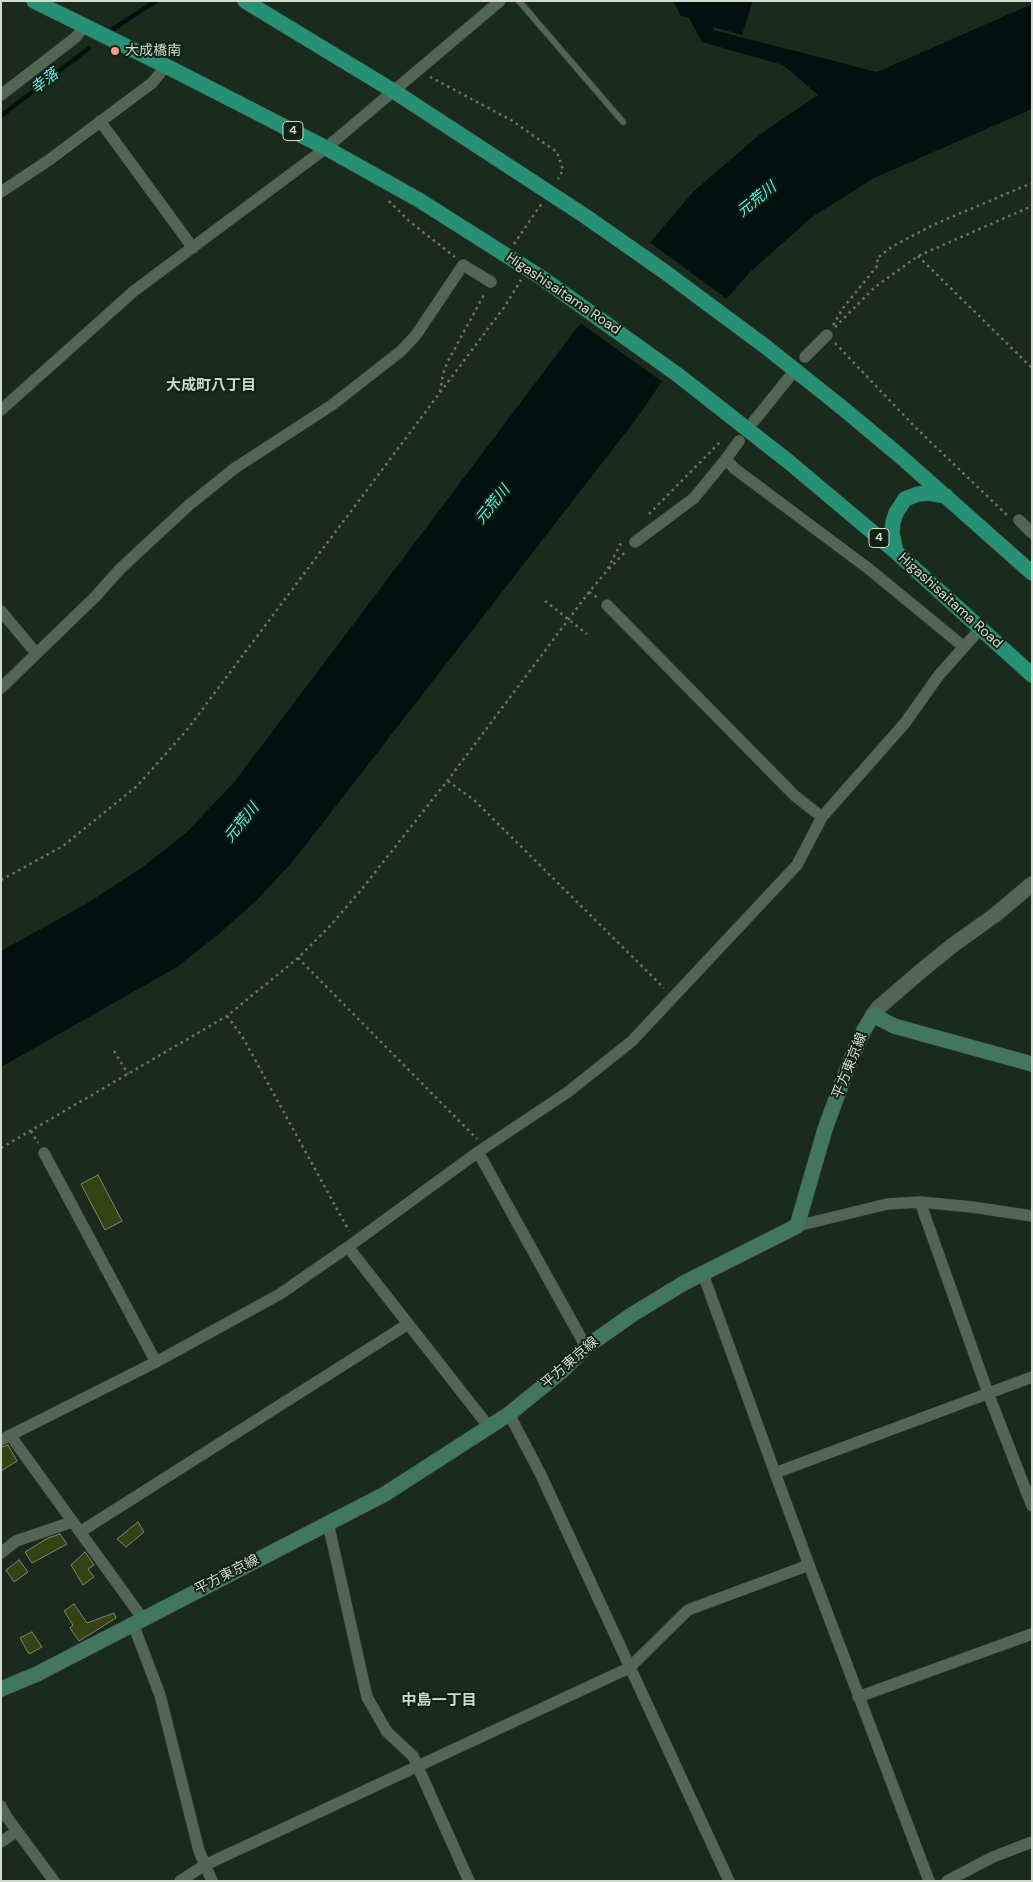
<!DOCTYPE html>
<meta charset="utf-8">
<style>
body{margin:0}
#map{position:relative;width:1033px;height:1882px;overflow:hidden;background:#1a2b1d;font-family:"DM Sans",sans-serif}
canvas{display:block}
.frame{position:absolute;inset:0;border:2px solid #d1dbd2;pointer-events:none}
</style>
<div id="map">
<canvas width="1033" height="1882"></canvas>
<div class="frame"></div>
</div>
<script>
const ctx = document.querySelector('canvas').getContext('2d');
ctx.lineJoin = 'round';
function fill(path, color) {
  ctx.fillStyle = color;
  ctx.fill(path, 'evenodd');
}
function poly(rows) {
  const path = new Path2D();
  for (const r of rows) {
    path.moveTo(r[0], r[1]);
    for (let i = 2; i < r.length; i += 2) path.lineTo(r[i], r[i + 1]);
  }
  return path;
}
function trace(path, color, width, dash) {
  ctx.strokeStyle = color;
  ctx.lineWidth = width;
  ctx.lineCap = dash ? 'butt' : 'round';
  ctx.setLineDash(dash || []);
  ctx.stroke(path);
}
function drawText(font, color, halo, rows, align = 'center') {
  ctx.font = font + ' "DM Sans","Noto Sans JP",sans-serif';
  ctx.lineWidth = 4;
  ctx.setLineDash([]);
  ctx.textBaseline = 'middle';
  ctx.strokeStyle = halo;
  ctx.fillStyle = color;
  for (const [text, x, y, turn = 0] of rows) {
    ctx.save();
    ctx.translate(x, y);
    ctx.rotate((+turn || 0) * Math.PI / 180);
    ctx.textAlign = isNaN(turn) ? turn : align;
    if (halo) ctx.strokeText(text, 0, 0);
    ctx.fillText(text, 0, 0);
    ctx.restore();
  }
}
const water = poly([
 [673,1,753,1,742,35,714,27,713,30,877,72,1032,4,1032,109,874,178,812,217,749,273,688,343,637,418,294,860,257,900,220,933,177,967,1,1067,1,951,86,904,144,866,187,832,235,781,573,333,693,192,759,135,818,95,783,65,702,42,689,18,681,16]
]);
const pier = poly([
 [648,241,728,300,690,344,664,383,579,322]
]);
const stream = poly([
 [113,29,156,1],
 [1,116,89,48]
]);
const building = poly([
 [98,1175,122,1221,105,1230,81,1184,98,1175],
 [8,1445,17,1461,1,1471,1,1447,8,1445],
 [138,1522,144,1532,126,1547,117,1539,138,1522],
 [60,1534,67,1544,32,1563,25,1552,48,1538,60,1534],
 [85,1552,94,1565,88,1569,94,1577,83,1585,71,1565,85,1552],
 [19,1560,28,1572,14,1582,6,1570,19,1560],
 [74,1604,87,1623,114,1613,116,1618,79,1641,70,1628,73,1625,64,1611,74,1604],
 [32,1632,42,1647,29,1654,20,1638,32,1632]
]);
const path = poly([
 [430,77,511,120,557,152,563,170,558,179],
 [389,201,409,221,455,257],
 [514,244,542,203],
 [918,256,1032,368],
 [833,325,843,308,878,265,877,258,893,246,935,224,1032,183],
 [835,327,875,287,918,256,1032,206],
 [835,343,918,430,1008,516],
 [440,392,443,374,448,361,485,293],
 [649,514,722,440],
 [609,569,626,551],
 [589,592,598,598],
 [545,601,587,634],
 [448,781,474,800,664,988],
 [1,880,63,846,137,786,186,731,505,306,521,280],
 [298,958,477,1139],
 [227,1016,242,1036,349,1231],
 [114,1051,128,1074],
 [31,1131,38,1143],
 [1,1148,227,1016,298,958,330,926,361,890,448,780,589,592,606,572,622,541]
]);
const service = poly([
 [519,1,623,122]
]);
const minor = poly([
 [1,95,76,37,85,25],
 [100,121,193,248],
 [1,192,49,160,152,83,166,66],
 [805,357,827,335],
 [1,410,134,291,326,148,500,1],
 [754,421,791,375],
 [739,441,726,459,735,469,869,569,964,647],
 [1019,520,1032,533],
 [635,542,694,498,726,459],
 [607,605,795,796,822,817],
 [1,611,36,653],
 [1,688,95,597,120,569,189,505,235,468,332,405,401,351,416,335,463,265,491,282],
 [478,1152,586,1347],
 [44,1153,156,1362],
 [920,1202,988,1393,1032,1506],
 [797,1226,887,1204,920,1202,972,1207,1032,1216],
 [348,1247,489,1427],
 [703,1274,775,1473],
 [509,1414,540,1473,729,1881],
 [10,1435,143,1619],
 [1,1440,156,1362,280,1294,348,1247,478,1152,568,1092,632,1041,797,865,822,817,905,723,939,675,981,628],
 [328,1523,367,1697,387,1732,413,1756,469,1881],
 [80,1532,408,1324],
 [1,1553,16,1541,72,1522],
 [809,1565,929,1881],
 [133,1624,160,1695,199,1851,212,1881],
 [858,1697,1032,1634],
 [1,1806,6,1816,54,1881],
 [1,1842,17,1831],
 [180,1881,205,1865,629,1668,688,1610,809,1565,775,1473,1032,1377],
 [947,1881,993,1857,1032,1842]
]);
const tertiary = poly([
 [873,1015,878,1008,921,971,953,945,995,915,1032,884]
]);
const secondary = poly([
 [1,1689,37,1674,385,1494,509,1414,562,1371,586,1347,633,1314,684,1283,797,1226,825,1129,850,1061,864,1030,873,1015,894,1026,1032,1064]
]);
const trunk = poly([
 [34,1,166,66,326,148,419,200,542,278,678,375,789,462,896,552,1032,675],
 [245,1,395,92,585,216,665,272,766,347,845,410,900,456,1032,573],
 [896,552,892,533,893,522,896,513,905,499,918,494,929,493,946,496]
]);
const markers = [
 [115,51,5,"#f49e88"]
];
const shields = [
 [293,131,20],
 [879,538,20]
];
const shieldNames = [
 ["4",293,131],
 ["4",879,538]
];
const poiNames = [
 ["大成橋南",125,51]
];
const streetNames = [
 ["Higashisaitama Road",563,294,34],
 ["Higashisaitama Road",950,601,42],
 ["平方東京線",850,1066,-68],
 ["平方東京線",570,1363,-41],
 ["平方東京線",227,1575,-27]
];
const waterNames = [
 ["幸落",45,82,-38],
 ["元荒川",757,200,-39],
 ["元荒川",493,505,-51],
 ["元荒川",242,823,-51]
];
const neighbourhoodNames = [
 ["大成町八丁目",211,386],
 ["中島一丁目",439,1701]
];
fill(water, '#01100f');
fill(pier, '#1a2b1d');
trace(stream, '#01100f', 4.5);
fill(building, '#344313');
trace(building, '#7e8770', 1);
trace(service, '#39483c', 7);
trace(minor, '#39483c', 12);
trace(tertiary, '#39483c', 16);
trace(secondary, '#39483c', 16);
trace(trunk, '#39483c', 16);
trace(path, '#69776b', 2.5, [2.5, 4]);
trace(service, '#536655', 5.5);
trace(minor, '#536655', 11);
trace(tertiary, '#536655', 15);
trace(secondary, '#427661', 15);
trace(trunk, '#269174', 15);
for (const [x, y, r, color] of markers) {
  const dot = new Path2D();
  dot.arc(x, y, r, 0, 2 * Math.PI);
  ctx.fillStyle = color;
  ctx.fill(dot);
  trace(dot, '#112213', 2);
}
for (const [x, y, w] of shields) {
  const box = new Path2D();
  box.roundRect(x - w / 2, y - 9.5, w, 19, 4);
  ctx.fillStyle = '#112213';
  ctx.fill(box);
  trace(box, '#d1dbd2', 1);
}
drawText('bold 12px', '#d1dbd2', null, shieldNames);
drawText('14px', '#d1dbd2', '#112213', poiNames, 'left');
drawText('14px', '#d1dbd2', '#112213', streetNames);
drawText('italic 15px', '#5fefec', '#112213', waterNames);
drawText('bold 15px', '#c8ddca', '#112213', neighbourhoodNames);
</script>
